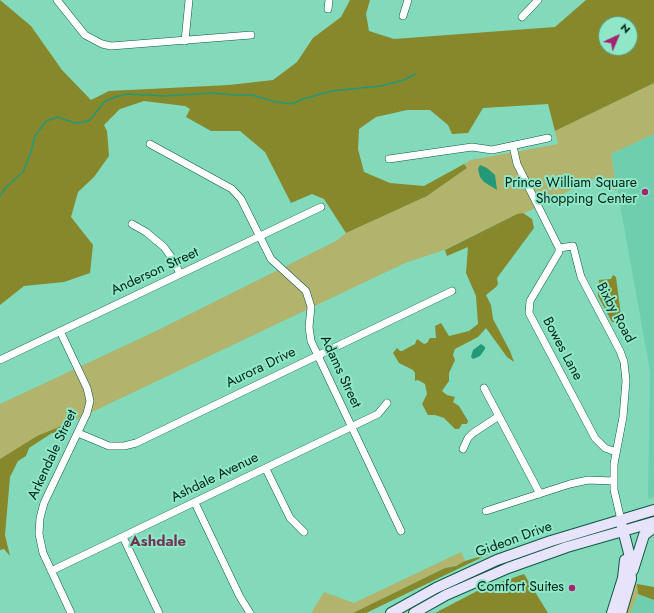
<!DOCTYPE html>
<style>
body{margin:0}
#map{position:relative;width:654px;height:613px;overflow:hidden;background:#82daba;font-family:Jost,sans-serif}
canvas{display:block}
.north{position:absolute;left:598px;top:16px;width:40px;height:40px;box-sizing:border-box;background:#8fe7c7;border:1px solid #569881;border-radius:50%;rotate:44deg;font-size:11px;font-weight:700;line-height:16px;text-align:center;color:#002217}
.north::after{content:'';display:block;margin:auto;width:14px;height:18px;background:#a52472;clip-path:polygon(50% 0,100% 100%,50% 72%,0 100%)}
</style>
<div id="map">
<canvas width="654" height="613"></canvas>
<div class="north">N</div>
</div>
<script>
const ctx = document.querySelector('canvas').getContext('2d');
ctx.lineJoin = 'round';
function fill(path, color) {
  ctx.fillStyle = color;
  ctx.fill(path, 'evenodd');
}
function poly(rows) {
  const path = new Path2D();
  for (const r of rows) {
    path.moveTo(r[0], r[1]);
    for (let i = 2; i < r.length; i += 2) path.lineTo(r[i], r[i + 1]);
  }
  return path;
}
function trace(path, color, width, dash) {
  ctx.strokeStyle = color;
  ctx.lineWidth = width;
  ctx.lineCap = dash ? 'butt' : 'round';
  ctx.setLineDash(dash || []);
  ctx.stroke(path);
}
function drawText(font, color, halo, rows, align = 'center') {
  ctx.font = font + ' Jost,sans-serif';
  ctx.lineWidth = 4;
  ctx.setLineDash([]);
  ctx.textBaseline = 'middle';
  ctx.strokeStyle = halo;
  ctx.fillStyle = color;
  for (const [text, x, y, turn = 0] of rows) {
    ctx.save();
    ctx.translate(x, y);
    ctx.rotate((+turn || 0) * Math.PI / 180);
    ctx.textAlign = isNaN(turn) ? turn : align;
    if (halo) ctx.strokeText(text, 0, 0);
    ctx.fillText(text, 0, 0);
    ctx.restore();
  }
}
const built = poly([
 [654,134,654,497,648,499,650,371,611,154],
 [638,594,654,600,654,613,630,613]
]);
const green = poly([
 [654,83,654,134,611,154,617,190,609,190,603,186,598,178,593,179,525,213,517,214,444,250,405,263,71,422,37,436,0,459,0,404,154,332,336,241,346,233,427,196,467,168,464,164,471,160,558,144,555,131],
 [461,552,465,561,461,564,445,568,353,613,311,613,324,592,354,603],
 [634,584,637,584,638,594,630,613,624,613]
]);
const forest = poly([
 [0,0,31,26,62,70,91,100,109,91,229,85,273,80,297,62,313,38,341,17,350,0,370,0,366,14,369,31,394,39,555,27,586,0,654,0,654,83,555,131,548,104,483,108,468,133,452,134,448,125,430,110,407,110,376,117,359,129,358,149,364,172,390,183,424,186,464,164,467,168,427,196,346,233,324,199,312,194,291,203,265,152,240,131,211,131,186,117,190,109,185,106,144,101,120,109,104,125,107,131,109,156,94,177,78,192,71,217,93,245,90,273,64,282,24,286,0,305],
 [606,24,630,24,630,48,606,48],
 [523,213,532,219,534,228,497,278,498,284,496,287,486,295,491,305,493,319,510,351,514,362,507,357,486,328,478,337,455,349,453,355,455,360,449,373,449,381,442,391,447,395,455,397,453,402,459,406,468,421,467,424,462,424,459,429,455,429,444,418,435,415,428,415,422,404,427,394,425,384,418,380,415,381,415,373,413,370,399,363,393,353,397,348,400,351,402,351,415,344,417,339,424,344,427,343,430,338,436,338,435,326,441,323,449,336,469,331,478,324,476,296,466,273,468,247,447,256,445,250,517,214],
 [613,275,616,277,622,324,612,322,598,296,599,280,611,279],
 [71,422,67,433,52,433,29,448,26,456,18,461,10,477,5,535,10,556,4,549,0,550,0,459,37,436],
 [489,554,366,613,353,613,445,568,456,566,465,561],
 [524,574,548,613,435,613,481,589],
 [637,584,654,587,654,600,638,594]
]);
const water = poly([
 [480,165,487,168,495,175,497,190,484,182,480,177,478,169],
 [481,344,485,347,485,349,480,356,473,359,471,357,473,350]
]);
const stream = poly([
 [0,196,6,187,23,172,31,152,35,136,46,121,58,117,75,123,84,122,90,120,104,102,115,97,128,94,164,96,212,93,234,95,252,95,276,102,292,104,303,99,332,91,381,86,404,80,415,74]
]);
const street = poly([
 [57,0,85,35,102,44,111,46,251,35],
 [328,9,329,0],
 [403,16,408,0],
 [522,17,538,0],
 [185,41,189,0],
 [150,144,232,189,241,199,271,259,306,291,311,307,309,327,311,341,401,531],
 [513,146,517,164,559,248],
 [389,159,472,147,492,150,548,138],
 [132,224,146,232,164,247,174,261,180,274],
 [559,248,573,246,581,277,620,351,624,362,626,381,623,417,614,464,614,490,621,520],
 [559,248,559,252,530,301,529,313,595,438,605,448,616,452],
 [60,331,87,388,90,401,87,413,44,503,40,518,39,534,43,553,71,613],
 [0,360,321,207],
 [484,388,540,494],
 [78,433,109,446,124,446,136,443,452,291],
 [463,449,468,438,473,433,499,416],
 [266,469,290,518,304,532],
 [195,503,240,597,250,613],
 [486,511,570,484,588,480,614,481],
 [123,537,159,613],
 [51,571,378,414,387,403]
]);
const secondary = poly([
 [633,570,644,535,654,527],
 [391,613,436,588,497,560,551,541,654,510],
 [414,613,446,595,508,568,567,547,654,522],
 [612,613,623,578,625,560],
 [621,613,631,579,629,553,622,526]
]);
const markers = [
 [645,192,4,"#a52472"],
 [572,588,4,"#a52472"]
];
const poiNames = [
 ["Prince William Square",637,184],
 ["Shopping Center",637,200],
 ["Comfort Suites",564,588]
];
const streetNames = [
 ["Anderson Street",155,272,-25],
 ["Bixby Road",615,313,62],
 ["Bowes Lane",562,349,62],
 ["Aurora Drive",261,368,-26],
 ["Adams Street",340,372,65],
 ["Arkendale Street",53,455,-65],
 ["Ashdale Avenue",215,478,-26],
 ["Gideon Drive",514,540,-20]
];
const neighbourhoodNames = [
 ["Ashdale",158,542]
];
fill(built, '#6ecead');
fill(green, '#b2b36c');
fill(forest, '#87872b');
fill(water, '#249978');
trace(stream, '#249978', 1.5);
trace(street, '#0e5843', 8);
trace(secondary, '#0e5843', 12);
trace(street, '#fff', 7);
trace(secondary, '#e6e3fa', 10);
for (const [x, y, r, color] of markers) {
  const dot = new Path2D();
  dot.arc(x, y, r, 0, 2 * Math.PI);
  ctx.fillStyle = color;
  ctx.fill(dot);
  trace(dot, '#8fe7c7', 1.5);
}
drawText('14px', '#002217', '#8fe7c7', poiNames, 'right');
drawText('14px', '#002217', '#8fe7c7', streetNames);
drawText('bold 15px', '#723255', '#8fe7c7', neighbourhoodNames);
</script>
